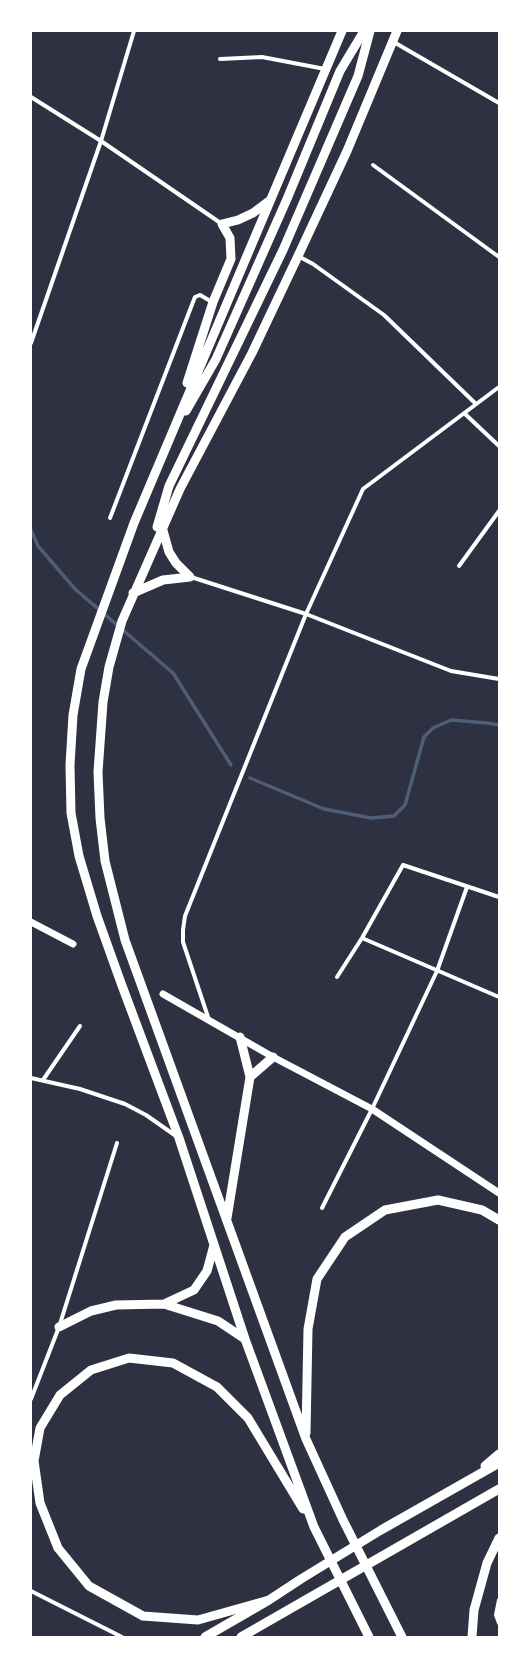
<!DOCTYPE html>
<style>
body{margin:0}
#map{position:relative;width:530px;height:1668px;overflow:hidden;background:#2d3142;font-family:Cabin,sans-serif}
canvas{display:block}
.frame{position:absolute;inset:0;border:32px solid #fff;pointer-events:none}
</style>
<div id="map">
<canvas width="530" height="1668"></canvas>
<div class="frame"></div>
</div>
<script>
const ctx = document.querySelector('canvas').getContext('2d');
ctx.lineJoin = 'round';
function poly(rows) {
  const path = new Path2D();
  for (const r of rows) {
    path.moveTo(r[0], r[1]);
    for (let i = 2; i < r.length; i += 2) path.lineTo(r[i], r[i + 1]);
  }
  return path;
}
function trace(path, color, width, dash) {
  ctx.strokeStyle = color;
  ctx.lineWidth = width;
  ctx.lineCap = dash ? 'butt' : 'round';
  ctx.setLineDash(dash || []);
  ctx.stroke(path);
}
const stream = poly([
 [31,530,38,546,75,589,173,673,231,765],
 [250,778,324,809,371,818,394,816,405,805,424,737,433,728,451,720,487,723,499,725]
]);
const minor = poly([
 [392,41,499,103],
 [220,59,262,57,325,69],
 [31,97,101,141,222,224],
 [373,165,499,257],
 [298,256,313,264,384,315,476,404],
 [31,343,101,141,134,31],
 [464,413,499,446],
 [110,518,193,302,195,297,200,295,212,302],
 [459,566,499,511],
 [191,577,306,614,451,671,499,679],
 [362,938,499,997],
 [337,977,362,938,403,865,499,897],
 [209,1020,183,942,183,930,185,916,306,614,363,489,499,387],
 [31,1078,80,1089,125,1104,146,1115,176,1136],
 [43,1080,80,1026],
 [322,1208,372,1109,437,971,467,887],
 [31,1399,59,1327,117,1143],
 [31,1591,122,1637],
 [499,1600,496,1615,499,1623]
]);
const tertiary = poly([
 [31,922,73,944],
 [163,994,273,1057,372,1109,499,1193]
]);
const primary = poly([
 [342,31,134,523,81,669,73,715,70,765,71,813,79,856,97,916,121,983,179,1138,245,1339,314,1527,369,1637],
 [397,31,347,151,298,256,252,353,180,489,122,621,109,667,103,702,98,772,100,818,105,861,125,940,306,1439,343,1520,402,1637],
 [187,383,213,302,231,259,230,238,222,224,238,220,253,213,269,201],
 [186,411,216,359,287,199,340,71,364,31],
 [157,527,169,486,283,250,358,76,370,31],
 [162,527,169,552,176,563,190,577],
 [133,593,163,580,190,577],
 [250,1077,273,1057],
 [227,1218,250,1077,240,1037],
 [164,1304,194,1290,207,1271,214,1245],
 [59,1327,91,1311,116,1305,164,1304,218,1321,245,1339],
 [306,1433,308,1329,317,1279,345,1237,385,1210,438,1200,482,1210,499,1220],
 [485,1466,499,1454],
 [269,1600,198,1620,143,1616,89,1586,58,1548,40,1503,34,1461,40,1428,60,1395,91,1370,129,1358,173,1363,217,1387,248,1418,303,1509],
 [205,1637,269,1600,301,1579,381,1530,499,1463],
 [241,1637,499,1489],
 [472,1637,474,1610,487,1563,499,1538]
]);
trace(stream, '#4f5d75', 3.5);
trace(minor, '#fff', 4);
trace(tertiary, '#fff', 7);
trace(primary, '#fff', 9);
</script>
